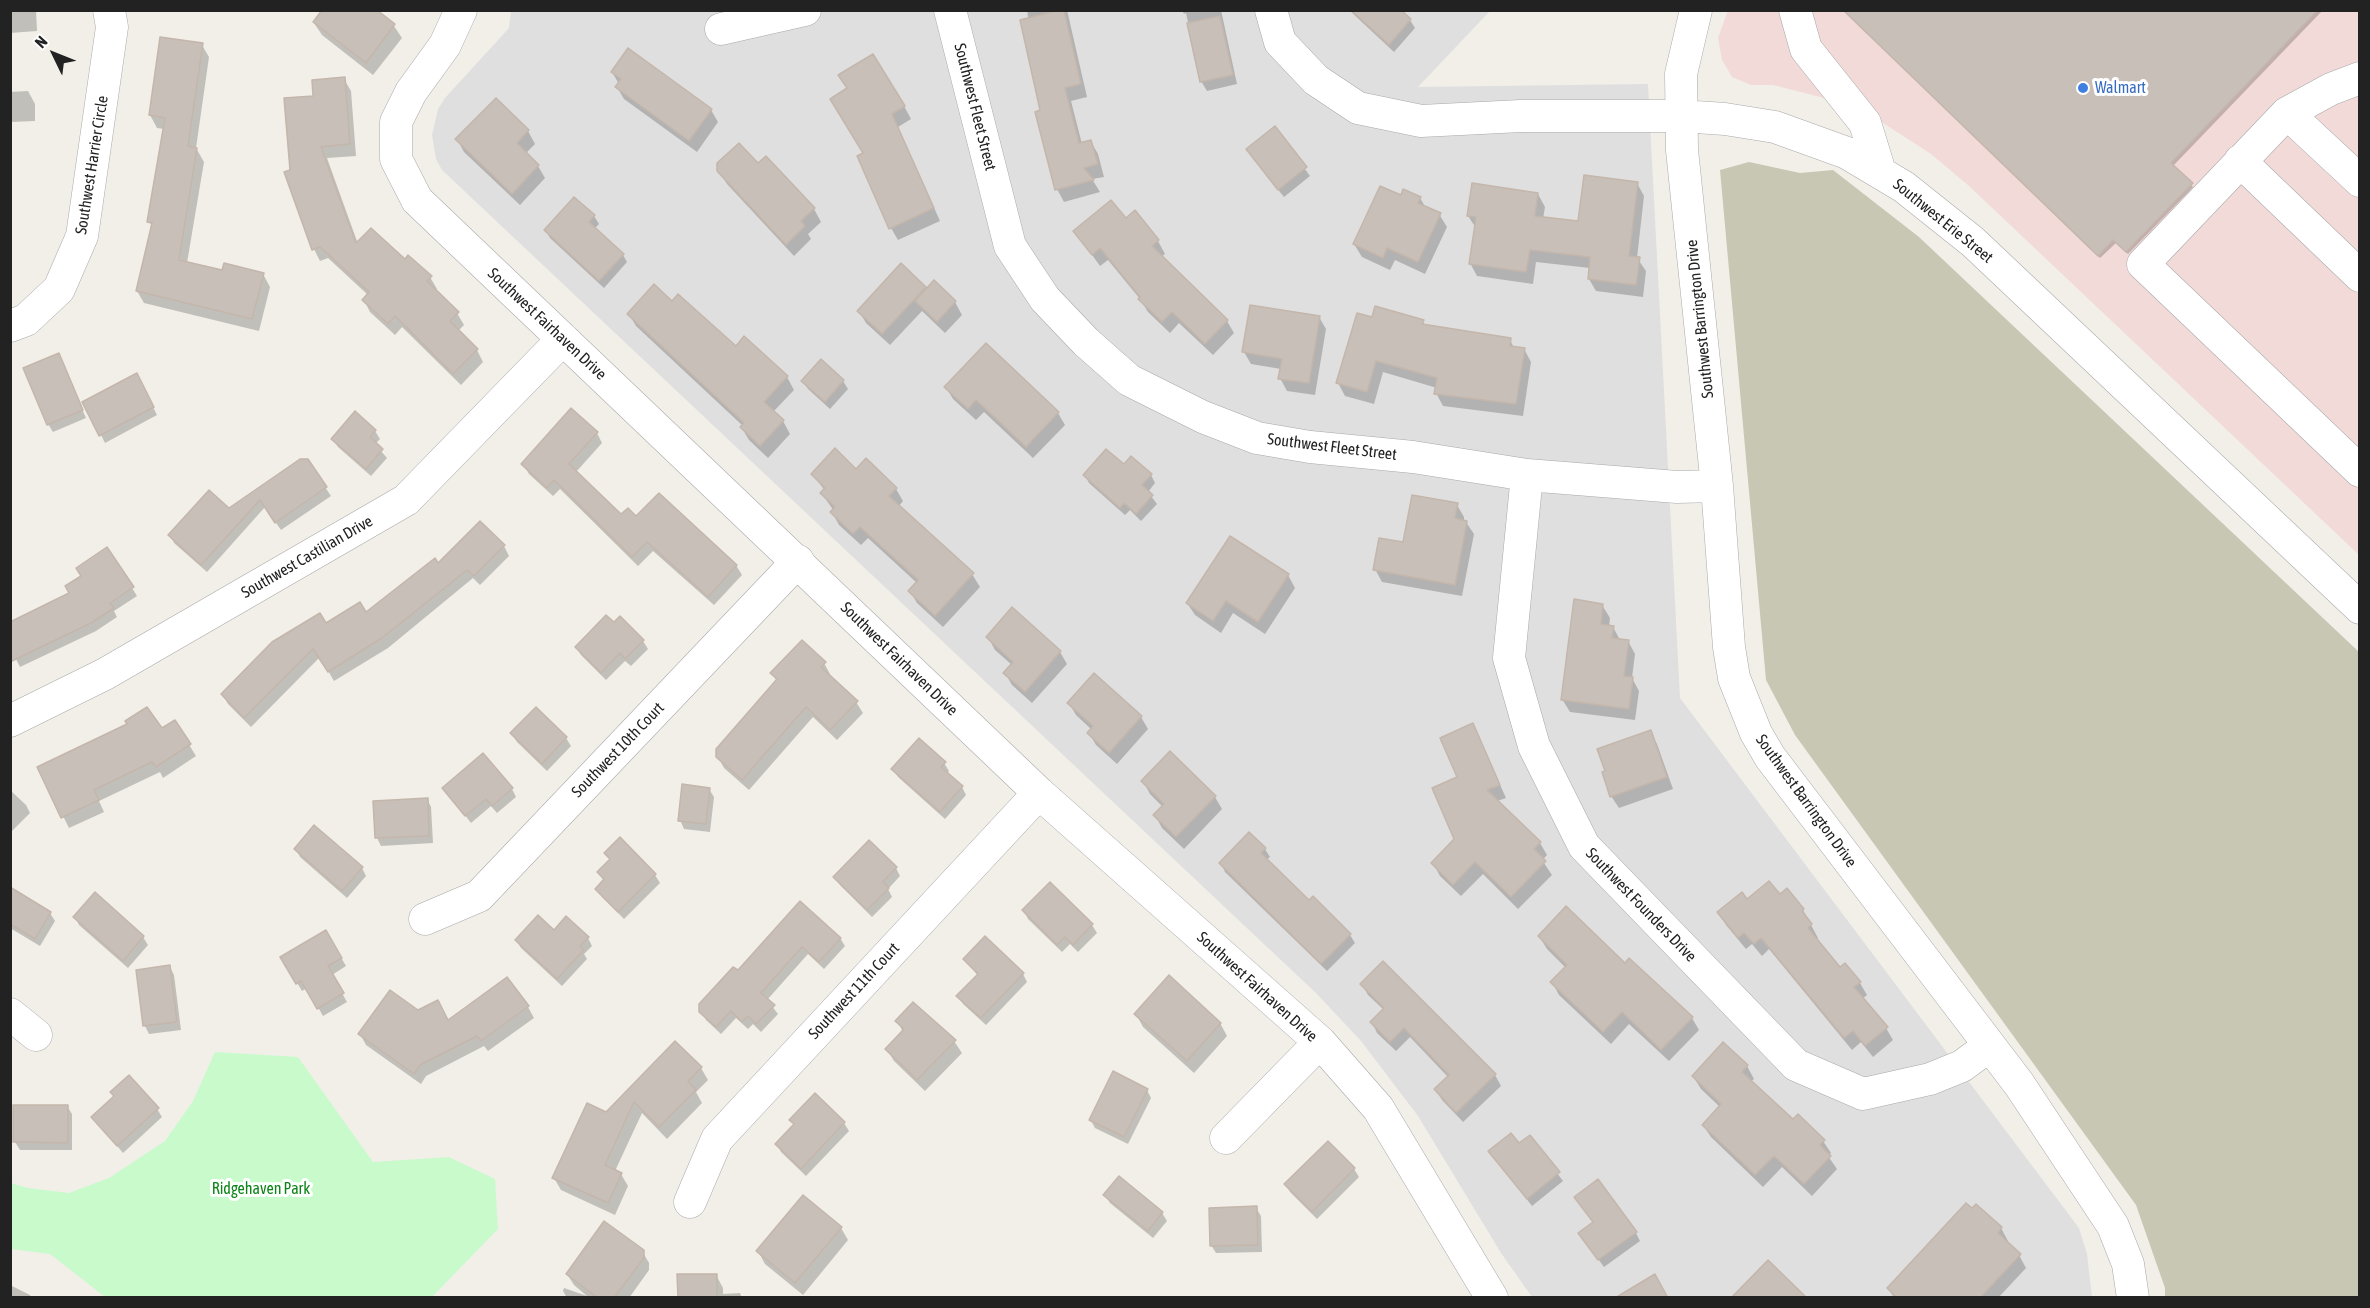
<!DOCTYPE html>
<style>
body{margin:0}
#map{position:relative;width:2370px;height:1308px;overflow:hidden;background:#f2efe9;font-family:"Asap Condensed",sans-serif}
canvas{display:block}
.frame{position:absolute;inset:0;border:12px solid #222;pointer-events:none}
.north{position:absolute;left:24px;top:24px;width:60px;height:60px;-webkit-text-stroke:4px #fff;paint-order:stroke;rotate:313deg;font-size:16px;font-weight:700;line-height:24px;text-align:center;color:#222}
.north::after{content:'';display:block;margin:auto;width:21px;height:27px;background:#222;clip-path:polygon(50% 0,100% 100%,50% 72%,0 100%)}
</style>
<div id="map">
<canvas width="2370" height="1308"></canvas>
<div class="frame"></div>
<div class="north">N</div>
</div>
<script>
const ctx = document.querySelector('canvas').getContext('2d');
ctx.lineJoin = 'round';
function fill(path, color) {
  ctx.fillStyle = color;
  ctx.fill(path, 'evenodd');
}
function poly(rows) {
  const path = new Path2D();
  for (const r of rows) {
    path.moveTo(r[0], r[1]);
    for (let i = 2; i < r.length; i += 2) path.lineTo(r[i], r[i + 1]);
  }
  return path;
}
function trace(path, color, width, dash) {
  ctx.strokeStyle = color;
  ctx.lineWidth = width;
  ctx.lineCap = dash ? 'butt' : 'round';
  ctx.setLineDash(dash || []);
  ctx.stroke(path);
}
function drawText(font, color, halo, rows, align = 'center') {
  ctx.font = font + ' "Asap Condensed",sans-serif';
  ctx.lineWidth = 6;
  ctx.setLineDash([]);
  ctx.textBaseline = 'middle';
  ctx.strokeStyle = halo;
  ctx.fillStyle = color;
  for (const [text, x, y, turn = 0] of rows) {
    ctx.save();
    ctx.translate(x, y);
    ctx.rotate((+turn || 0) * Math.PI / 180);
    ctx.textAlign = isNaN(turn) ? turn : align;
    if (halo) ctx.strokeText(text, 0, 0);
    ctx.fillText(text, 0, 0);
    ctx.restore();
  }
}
const residential = poly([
 [511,11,1490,11,1418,87,1648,84,1680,698,2079,1228,2087,1254,2092,1297,1532,1297,1501,1253,1418,1116,1361,1041,1317,994,442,170,436,159,432,135,438,109,445,98,509,28]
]);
const commercial = poly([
 [1728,10,2359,11,2359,555,1969,186,1931,154,1883,123,1836,101,1773,85,1751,85,1732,77,1722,60,1718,38]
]);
const construction = poly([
 [1749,162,1800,173,1833,170,1919,237,2359,652,2359,1297,2165,1297,2165,1288,2136,1205,1795,735,1766,680,1720,170]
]);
const park = poly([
 [215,1052,298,1057,373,1162,449,1157,495,1179,498,1229,431,1298,105,1297,50,1254,11,1249,11,1183,28,1188,69,1193,109,1178,165,1141,193,1101]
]);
const shadow = poly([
 [10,10,36,10,37,31,10,33],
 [375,10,394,26,402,38,373,75,322,35,314,23],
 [1027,10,1067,10,1087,97,1071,101,1082,144,1091,142,1098,154,1104,177,1092,179,1100,192,1064,202,1057,189,1042,111],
 [1182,10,1221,10,1237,84,1207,91,1201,81,1186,13,1184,14],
 [1349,10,1399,10,1410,20,1415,28,1394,52],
 [1911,10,2323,10,2173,166,2193,187,2128,254,2116,243,2100,258,1846,12],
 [202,45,209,57,196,148,204,162,187,263,223,272,263,274,270,287,259,331,144,303,137,291,153,228,149,221,164,129,157,128,150,115],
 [612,72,711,110,718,122,697,152,624,99,617,87,619,84],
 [344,79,351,91,356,156,327,158,358,244,405,261,430,277,437,289,435,291,457,313,464,325,458,331,477,350,483,362,461,385,402,327,395,335,370,312,364,300,368,295,328,258,320,261,314,249,286,173,292,171,315,97],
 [28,91,35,104,35,121,11,122,10,137,10,92],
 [496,100,528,131,535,144,525,154,538,166,545,178,520,205,464,152,457,139],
 [904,106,911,119,898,127,940,221,898,240,891,228,865,154,839,112],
 [1275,128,1310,176,1284,197,1252,157],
 [766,158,814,209,821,222,808,234,811,239,794,256,727,184,719,171,758,166],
 [1637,183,1644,196,1637,258,1646,271,1643,297,1596,291,1589,279,1590,268,1536,262,1533,284,1477,276,1470,263,1476,228,1468,216,1538,194,1545,207,1543,219,1579,223],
 [1401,197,1420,198,1426,208,1439,214,1447,227,1425,274,1395,260,1390,270,1362,257,1354,244],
 [574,200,594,216,599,224,594,229,623,255,627,262,604,288,550,238,546,231],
 [1135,213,1158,241,1165,254,1161,257,1227,321,1234,333,1213,355,1179,323,1170,333,1148,312,1140,299,1108,260,1100,266,1075,231,1125,220],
 [934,282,955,302,962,315,945,333,922,311,890,345,866,323,859,311,925,288,926,290],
 [673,303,736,348,787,377,794,390,773,412,783,421,790,434,768,458,749,440,742,428,743,426,636,326,629,314],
 [1319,317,1326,329,1315,395,1287,391,1280,378,1281,369,1251,364,1244,352],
 [1373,319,1423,322,1425,326,1510,340,1514,348,1524,349,1531,362,1523,416,1443,406,1436,393,1437,388,1383,372,1374,404,1345,396,1338,383],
 [58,355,86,418,53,432,48,424],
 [821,361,843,381,848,389,830,409,808,389,803,381],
 [141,383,157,415,105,443,101,435],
 [946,387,1058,413,1065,425,1033,458,984,412,976,420,953,399],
 [355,413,375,431,380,439,375,444,387,458,371,476,338,447,333,439],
 [597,433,602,443,576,472,621,517,636,518,736,565,742,575,714,605,653,551,638,566,560,489,553,496,529,474,523,464],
 [307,460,331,496,281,530,265,507,207,572,174,543,170,535,229,510],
 [1124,466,1151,475,1155,483,1148,492,1157,504,1141,521,1130,510,1125,515,1089,483,1085,475],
 [857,471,896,489,903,501,898,507,972,574,980,587,943,627,917,603,910,591,917,583,868,538,861,545,839,525,832,512,834,511,822,494,825,491,813,474],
 [1457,505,1464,517,1464,521,1466,522,1474,534,1462,596,1382,582,1375,569],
 [504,546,509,556,480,585,473,578,388,648,334,681,320,657,251,727,228,704,222,694,325,625,366,615,438,565],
 [1288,575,1295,588,1265,634,1233,613,1221,633,1195,615,1187,603],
 [132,588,137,596,114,611,117,617,96,631,20,667,14,655],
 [1602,605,1610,618,1609,627,1613,627,1620,640,1628,641,1635,654,1632,678,1639,691,1635,720,1570,712,1562,699],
 [614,624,643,641,648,649,631,666,625,661,606,680,581,655,576,647],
 [988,637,1060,652,1067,664,1032,703,1012,685,1005,673,1012,665,995,650],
 [824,663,830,674,829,676,856,702,863,713,837,740,813,717,749,790,724,768,718,757,777,682,772,673],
 [1095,675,1141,717,1148,729,1117,764,1096,745,1089,733,1092,730,1076,715,1069,703],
 [536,709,566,738,571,746,547,771,517,742,512,734],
 [175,722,196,756,163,778,160,772,99,801,104,812,69,828,39,768,161,731],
 [1650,732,1657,744,1673,789,1619,808,1611,796],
 [1479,738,1506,798,1497,801,1540,843,1547,855,1542,860,1552,875,1518,909,1483,874,1461,896,1440,876,1433,863,1456,839,1459,778],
 [944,763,949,771,946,774,962,787,966,795,945,819,898,777,893,769],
 [1143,781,1215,797,1222,809,1184,849,1162,828,1155,815,1163,807,1150,794],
 [444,788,512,789,516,797,497,813,491,806,471,823],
 [709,789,714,797,710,832,684,829,680,820],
 [10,790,26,805,30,813,10,833],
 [427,799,431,807,433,843,381,846,377,838,375,802],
 [296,849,362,868,366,876,347,898,300,857],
 [1265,849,1270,857,1266,860,1309,902,1313,898,1350,935,1355,943,1327,971,1225,872,1221,863],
 [606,853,655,875,660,883,624,919,602,897,597,889,603,880,599,872,610,860],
 [896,868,900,876,888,889,892,897,872,917,840,885,835,877],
 [1050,884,1092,925,1097,933,1078,952,1070,944,1062,952,1028,919,1024,911],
 [10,888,50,913,55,921,40,946,10,928],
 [1780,896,1803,910,1818,938,1816,940,1840,969,1860,983,1867,995,1862,999,1886,1028,1893,1040,1873,1057,1861,1042,1852,1050,1769,949,1762,956,1752,944,1746,949,1726,925,1719,913,1747,901],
 [800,903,840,938,845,946,824,969,808,954,767,1000,778,1014,761,1032,753,1024,748,1029,736,1018,721,1034,706,1020,701,1011],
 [75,917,143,937,148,945,128,968,79,925],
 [326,932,346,966,332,975,347,1002,323,1016,307,988,302,991,282,958],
 [1539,936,1625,965,1692,1018,1699,1030,1669,1061,1629,1024,1611,1044,1559,995,1552,982,1566,968,1547,949],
 [588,938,592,946,584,954,587,959,562,986,521,948,516,940],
 [965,959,1023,974,1027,982,986,1025,963,1004,958,996,978,976],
 [1383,963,1495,1075,1501,1086,1463,1122,1442,1100,1436,1090,1448,1077,1410,1037,1396,1051,1377,1033,1372,1022,1384,1010,1368,995,1362,984],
 [170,967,174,975,181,1030,149,1034,145,1026,138,971],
 [528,1007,534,1018,488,1051,484,1046,426,1076,421,1084,366,1045,360,1034,418,1012,448,1022],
 [1136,1014,1220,1023,1227,1036,1194,1073,1143,1027],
 [897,1021,954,1041,962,1053,925,1091,894,1061,887,1049,903,1032],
 [1747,1066,1754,1079,1750,1082,1793,1121,1823,1141,1831,1153,1828,1156,1837,1169,1812,1196,1782,1167,1763,1187,1711,1137,1703,1125,1720,1107,1701,1089,1693,1076],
 [701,1068,708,1080,696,1092,702,1103,667,1139,642,1113,615,1171,621,1174,628,1186,615,1215,561,1190,554,1178,606,1114],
 [1147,1090,1151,1098,1128,1144,1095,1128,1090,1119],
 [815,1095,844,1123,849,1131,806,1176,781,1152,777,1144,795,1126,791,1120],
 [67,1106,72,1114,72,1150,20,1150,15,1142],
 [157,1109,162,1117,123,1153,93,1117],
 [1530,1137,1563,1181,1532,1206,1490,1151,1519,1145],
 [1328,1143,1354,1169,1359,1177,1317,1219,1290,1192,1286,1184],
 [1105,1195,1162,1213,1167,1221,1153,1238,1110,1203],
 [1256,1208,1261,1216,1262,1252,1216,1253,1211,1245],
 [1594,1223,1636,1233,1640,1241,1604,1267,1585,1241],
 [841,1228,848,1240,803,1295,765,1264,758,1251],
 [2001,1228,2008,1241,2006,1243,2019,1255,2026,1268,1998,1298,1894,1298,1888,1288],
 [642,1251,649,1263,649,1270,629,1298,567,1298,563,1291,564,1288,587,1296,574,1285,567,1274],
 [716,1275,723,1288,723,1294,740,1293,742,1298,679,1298],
 [10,1285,30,1295,32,1298,10,1298]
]);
const building = poly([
 [322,10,377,10,395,24,366,63,313,22,322,10],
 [1059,10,1064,10,1081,84,1065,88,1079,143,1091,140,1098,164,1084,168,1094,180,1055,190,1035,112,1040,110,1020,20,1059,10],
 [1351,10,1401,10,1411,19,1389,45,1351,10],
 [1843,10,2318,10,2171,163,2193,183,2126,252,2113,240,2098,256,1843,10],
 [1220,16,1233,75,1200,82,1187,23,1220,16],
 [160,37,203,43,188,146,197,148,179,260,222,270,224,263,264,273,252,319,136,291,152,223,147,222,165,118,149,115,160,37],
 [628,48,712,109,689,141,615,87,621,79,611,72,628,48],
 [873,54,905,106,892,114,934,208,889,229,857,156,863,153,830,99,847,88,838,75,873,54],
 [345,77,350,144,321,147,356,243,371,228,405,259,408,255,432,276,427,281,459,312,450,321,478,349,453,374,395,316,388,324,362,300,369,292,320,247,312,250,284,172,290,170,284,98,313,96,312,80,345,77],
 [496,98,529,130,517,143,539,165,512,194,455,139,496,98],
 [1275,126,1307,167,1278,190,1246,149,1275,126],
 [739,143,758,163,766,156,815,208,801,221,805,226,786,245,717,171,717,163,739,143],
 [1584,175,1638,182,1629,256,1640,257,1636,285,1588,279,1590,257,1530,250,1526,272,1469,264,1476,217,1467,216,1472,183,1538,193,1535,216,1578,221,1584,175],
 [1380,186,1401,195,1403,189,1421,197,1418,203,1441,213,1418,262,1387,248,1383,258,1353,244,1380,186],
 [574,197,595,215,589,222,624,254,599,281,544,230,574,197],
 [1111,200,1126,218,1135,210,1159,240,1152,246,1228,320,1205,344,1172,312,1162,322,1138,299,1140,297,1100,248,1092,255,1073,231,1111,200],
 [901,263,926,287,882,334,857,311,901,263],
 [934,280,956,301,937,322,915,301,934,280],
 [654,284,672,301,678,294,736,346,744,336,788,376,764,402,784,420,760,446,740,427,744,423,627,314,654,284],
 [1250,305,1320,316,1309,383,1278,379,1282,359,1242,352,1250,305],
 [1375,306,1424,320,1422,324,1511,338,1510,346,1525,348,1516,404,1434,394,1437,378,1376,361,1367,392,1336,383,1357,313,1372,317,1375,306],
 [986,343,1059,412,1026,447,976,400,968,409,944,387,986,343],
 [59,353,83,410,47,425,23,368,59,353],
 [821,359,844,380,825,402,801,381,821,359],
 [137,373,154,407,99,436,82,402,137,373],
 [571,408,598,432,569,464,621,514,628,508,636,516,659,493,737,565,708,597,647,542,632,557,554,480,547,488,521,464,571,408],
 [355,411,376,430,370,437,383,449,366,469,331,439,355,411],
 [835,448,856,469,866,458,897,488,889,496,974,573,935,616,908,591,918,580,860,527,853,534,830,512,835,507,820,493,825,488,811,474,835,448],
 [1106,449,1124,464,1131,456,1152,474,1142,485,1153,495,1136,514,1124,503,1120,508,1083,475,1106,449],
 [300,459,308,459,327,487,275,523,260,500,201,565,168,535,209,490,229,508,300,459],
 [1412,495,1458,503,1455,518,1467,521,1455,585,1373,570,1379,538,1403,542,1412,495],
 [480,521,505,545,474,576,467,570,382,638,328,672,313,649,244,718,221,694,272,642,320,613,326,623,360,602,366,612,435,558,438,563,480,521],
 [1230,536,1289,574,1258,622,1226,601,1213,621,1186,603,1230,536],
 [107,547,134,587,110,603,114,608,91,623,10,662,10,622,69,593,65,586,81,576,76,568,107,547],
 [1574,599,1603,604,1601,624,1614,626,1612,638,1629,640,1624,676,1633,677,1629,709,1561,700,1574,599],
 [1012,607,1061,651,1025,692,1003,673,1013,662,986,637,1012,607],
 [606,615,614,622,620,616,644,640,625,659,620,653,601,673,575,647,606,615],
 [802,640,826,662,821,667,858,701,830,730,806,707,742,780,716,757,716,749,777,679,770,673,802,640],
 [1094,673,1142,716,1109,753,1087,733,1093,726,1067,703,1094,673],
 [147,707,162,728,175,720,191,744,156,767,152,762,94,790,99,800,61,818,37,767,127,724,125,721,147,707],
 [536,707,567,737,542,764,510,733,536,707],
 [1473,723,1500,785,1487,790,1541,842,1534,849,1546,861,1511,897,1475,862,1453,885,1431,863,1454,839,1432,788,1457,777,1440,738,1473,723],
 [1651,730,1667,777,1610,797,1602,772,1605,771,1597,749,1651,730],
 [919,738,946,762,941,767,963,786,940,812,891,769,919,738],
 [1170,751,1216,796,1176,837,1153,815,1164,804,1141,781,1170,751],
 [483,753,513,788,492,806,486,799,465,816,442,788,483,753],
 [682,784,710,788,706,824,678,821,682,784],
 [428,798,429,836,375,838,373,801,428,798],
 [314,825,363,867,342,891,294,849,314,825],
 [1249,832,1266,848,1261,853,1309,900,1313,896,1351,934,1321,964,1219,863,1249,832],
 [620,837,656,874,618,912,595,889,604,879,597,872,610,859,604,853,620,837],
 [869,840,897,867,883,882,889,888,867,910,833,877,869,840],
 [1769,881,1780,894,1787,888,1804,909,1802,911,1812,924,1808,928,1840,967,1845,963,1861,982,1854,987,1888,1027,1865,1046,1853,1031,1844,1038,1761,938,1754,944,1744,933,1738,938,1717,912,1742,892,1747,899,1769,881],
 [1050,882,1093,924,1073,945,1065,937,1057,945,1022,910,1050,882],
 [10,887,51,912,35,939,10,924,10,887],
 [95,892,144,936,123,961,73,917,95,892],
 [800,901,841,938,819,962,802,947,761,993,775,1005,756,1024,748,1016,742,1022,731,1011,716,1027,699,1012,699,1004,733,967,738,970,800,901],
 [1566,906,1625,963,1629,958,1693,1017,1661,1050,1622,1012,1603,1032,1550,982,1567,965,1538,936,1566,906],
 [538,915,554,930,566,916,589,937,580,946,584,950,557,979,515,940,538,915],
 [326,930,342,958,328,966,344,993,317,1009,301,981,296,984,280,957,326,930],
 [985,936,1024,973,981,1018,956,996,978,974,963,959,985,936],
 [1383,961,1496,1074,1456,1113,1434,1089,1449,1075,1404,1028,1390,1042,1370,1022,1384,1008,1360,984,1383,961],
 [170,965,177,1022,143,1026,136,970,170,965],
 [1169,975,1221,1023,1187,1061,1134,1014,1169,975],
 [507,977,529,1006,481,1041,477,1036,420,1065,414,1074,358,1034,390,990,418,1010,438,1000,448,1020,507,977],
 [913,1002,956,1040,917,1080,885,1049,904,1029,895,1021,913,1002],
 [675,1041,702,1067,688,1081,696,1090,659,1127,634,1102,605,1165,622,1173,608,1203,552,1178,587,1103,606,1112,675,1041],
 [1723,1042,1748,1065,1742,1072,1793,1119,1798,1114,1825,1140,1820,1145,1831,1156,1804,1184,1774,1156,1755,1175,1702,1125,1721,1104,1692,1076,1723,1042],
 [1113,1071,1148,1089,1124,1137,1089,1120,1113,1071],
 [129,1075,159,1108,117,1146,91,1117,114,1096,110,1092,129,1075],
 [815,1093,845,1122,801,1169,775,1144,794,1124,789,1120,815,1093],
 [13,1105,68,1105,68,1143,13,1142,13,1105],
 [1511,1133,1519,1143,1530,1135,1560,1172,1527,1199,1488,1151,1511,1133],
 [1328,1141,1355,1168,1312,1212,1284,1184,1328,1141],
 [1119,1176,1163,1212,1148,1231,1103,1195,1119,1176],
 [1598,1179,1637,1232,1598,1260,1578,1233,1593,1222,1574,1197,1598,1179],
 [803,1195,842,1227,795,1283,756,1251,803,1195],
 [1966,1203,1972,1208,1976,1204,2002,1227,1998,1233,2021,1254,1980,1298,1897,1298,1887,1288,1966,1203],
 [1257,1206,1258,1245,1210,1246,1209,1208,1257,1206],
 [604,1221,644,1250,644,1258,614,1298,598,1298,566,1274,604,1221],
 [1768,1260,1807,1298,1731,1298,1768,1260],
 [677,1274,717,1274,717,1298,678,1298,677,1274],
 [1655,1274,1668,1298,1615,1298,1655,1274]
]);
const minor = poly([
 [461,10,445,45,411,92,396,122,396,159,417,200,1039,793,1320,1042,1378,1108,1492,1298],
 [950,10,1010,246,1045,299,1086,342,1129,380,1203,417,1257,438,1310,447,1413,457,1527,475,1677,487,1717,486],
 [1271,10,1280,42,1316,80,1358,108,1421,121,1521,116,1681,116,1725,119,1775,127,1847,153,1904,187,1973,242,2360,608],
 [1696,10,1681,74,1682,150,1717,486,1729,647,1734,678,1756,733,1770,757,2019,1084,2113,1226,2128,1264,2133,1298],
 [1795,10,1806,49,1865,123,1880,172],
 [721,29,805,10],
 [2360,78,2331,89,2287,113,2143,264,2360,471],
 [2287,113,2360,181],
 [2240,161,2360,276],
 [10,326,26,320,59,289,82,236,112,27,109,10],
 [1527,475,1509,658,1534,746,1584,846,1796,1065,1863,1094,1930,1079,1962,1066,1989,1046],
 [10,721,105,674,406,500,563,339],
 [425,919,479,896,798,561],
 [10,1014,36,1035],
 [1226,1138,1320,1042],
 [690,1202,717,1139,1039,793]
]);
const markers = [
 [2083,88,6,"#3f7fe0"]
];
const shopNames = [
 ["Walmart",2095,88]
];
const streetNames = [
 ["Southwest Fleet Street",975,107,76],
 ["Southwest Harrier Circle",92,165,-81],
 ["Southwest Erie Street",1943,221,39],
 ["Southwest Barrington Drive",1700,319,-96],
 ["Southwest Fairhaven Drive",547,324,43],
 ["Southwest Fleet Street",1332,447,7],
 ["Southwest Castilian Drive",307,557,-30],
 ["Southwest Fairhaven Drive",899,659,44],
 ["Southwest 10th Court",618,750,-46],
 ["Southwest Barrington Drive",1806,801,54],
 ["Southwest Founders Drive",1641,905,46],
 ["Southwest Fairhaven Drive",1257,987,42],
 ["Southwest 11th Court",854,991,-47]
];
const parkNames = [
 ["Ridgehaven Park",261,1189]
];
fill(residential, '#e0dfdf');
fill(commercial, '#f2dad9');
fill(construction, '#c7c7b4');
fill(park, '#c8facc');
fill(shadow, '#0003');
fill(building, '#c7bfb8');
trace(building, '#c4b6ab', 1.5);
trace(minor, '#a9a9a9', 33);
trace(minor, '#fff', 32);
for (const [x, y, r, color] of markers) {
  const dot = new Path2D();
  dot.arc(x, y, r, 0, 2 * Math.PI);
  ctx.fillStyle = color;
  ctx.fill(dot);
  trace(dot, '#fff', 2);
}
drawText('16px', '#366cbe', '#fff', shopNames, 'left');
drawText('16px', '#222', '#fff', streetNames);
drawText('16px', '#0c8416', '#fff', parkNames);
</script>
